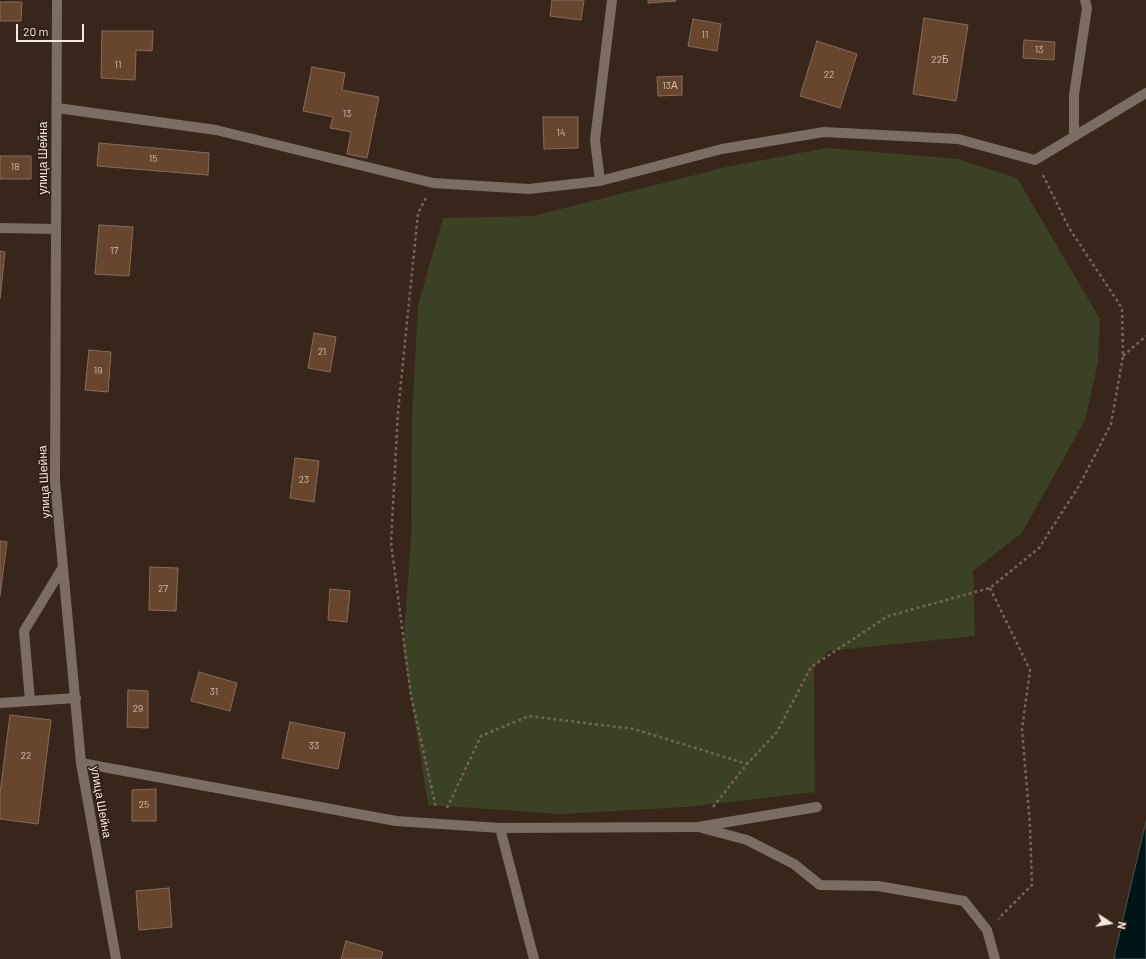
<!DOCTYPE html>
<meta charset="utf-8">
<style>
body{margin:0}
#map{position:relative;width:1146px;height:959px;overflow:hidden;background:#39261a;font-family:Barlow,sans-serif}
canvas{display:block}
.north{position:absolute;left:1090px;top:903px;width:40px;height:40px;-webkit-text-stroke:3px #2e1d10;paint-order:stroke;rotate:102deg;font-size:11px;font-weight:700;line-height:16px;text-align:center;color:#f3e7df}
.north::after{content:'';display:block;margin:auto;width:14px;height:18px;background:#f3e7df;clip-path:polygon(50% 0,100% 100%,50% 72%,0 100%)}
.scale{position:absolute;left:16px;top:24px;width:68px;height:18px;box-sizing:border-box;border:2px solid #f3e7df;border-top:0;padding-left:5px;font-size:12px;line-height:14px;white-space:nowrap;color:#f3e7df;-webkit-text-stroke:3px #2e1d10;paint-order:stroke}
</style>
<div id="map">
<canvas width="1146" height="959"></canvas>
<div class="north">N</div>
<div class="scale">20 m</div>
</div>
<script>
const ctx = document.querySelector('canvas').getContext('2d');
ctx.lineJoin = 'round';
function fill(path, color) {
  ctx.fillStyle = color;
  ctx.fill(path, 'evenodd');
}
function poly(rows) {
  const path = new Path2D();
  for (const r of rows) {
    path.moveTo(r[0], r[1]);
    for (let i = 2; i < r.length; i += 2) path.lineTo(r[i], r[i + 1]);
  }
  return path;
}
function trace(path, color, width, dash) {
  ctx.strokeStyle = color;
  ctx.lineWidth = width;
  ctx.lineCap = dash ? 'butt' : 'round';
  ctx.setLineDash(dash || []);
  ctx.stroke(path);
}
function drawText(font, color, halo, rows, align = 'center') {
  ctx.font = font + ' Barlow,sans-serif';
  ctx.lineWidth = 3;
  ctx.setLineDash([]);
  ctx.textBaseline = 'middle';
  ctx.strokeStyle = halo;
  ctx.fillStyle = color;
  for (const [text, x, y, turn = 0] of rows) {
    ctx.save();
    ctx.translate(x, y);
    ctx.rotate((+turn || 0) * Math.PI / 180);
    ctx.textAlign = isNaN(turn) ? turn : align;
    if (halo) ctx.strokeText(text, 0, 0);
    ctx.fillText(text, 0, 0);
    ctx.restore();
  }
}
const green = poly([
 [827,148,958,159,1017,178,1100,319,1098,362,1085,420,1022,533,973,571,975,636,828,651,814,668,815,792,686,807,561,814,428,805,403,647,411,540,412,417,418,305,443,218,533,216,726,167]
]);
const water = poly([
 [1146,821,1146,959,1114,959,1115,953,1146,821]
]);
const building = poly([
 [552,0,584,0,581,20,550,16,552,0],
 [648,0,676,0,676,1,648,3,648,0],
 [0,2,22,2,21,21,0,21,0,2],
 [924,18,968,25,956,101,913,94,924,18],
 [693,19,721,24,717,51,688,46,693,19],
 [102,31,153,31,152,51,136,50,135,80,101,78,102,31],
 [1024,40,1055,42,1054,60,1023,58,1024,40],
 [817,41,857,54,840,108,800,96,817,41],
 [312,67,345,73,342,90,379,97,367,158,347,154,351,132,330,128,333,117,303,111,312,67],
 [682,76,682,95,658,96,657,77,682,76],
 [543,117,578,117,578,148,544,149,543,117],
 [99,143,209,153,208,175,97,166,99,143],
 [0,156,31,156,31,179,0,179,0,156],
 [99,225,133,227,129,276,95,274,99,225],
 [0,251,5,252,0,299,0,251],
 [314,333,336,337,330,372,308,368,314,333],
 [89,350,111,352,108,392,85,390,89,350],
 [295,458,319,461,314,502,290,498,295,458],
 [0,541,7,542,0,596,0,541],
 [150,567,178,568,176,611,149,610,150,567],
 [330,589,350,591,347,622,328,620,330,589],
 [199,672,237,683,230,711,191,701,199,672],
 [128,690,148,691,148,728,127,727,128,690],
 [10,715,51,720,38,824,0,819,0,793,10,715],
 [290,722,345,733,338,769,282,758,290,722],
 [156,789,156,821,132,821,132,790,156,789],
 [169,888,172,927,139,930,136,891,169,888],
 [346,941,383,952,381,959,341,959,346,941]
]);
const path = poly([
 [426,198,418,213,398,412,391,543,411,696,436,808],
 [1123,356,1146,336],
 [990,588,1030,670,1022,729,1030,826,1032,885,998,919],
 [713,807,747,764,777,732,811,667,888,616,990,588,1039,548,1079,486,1111,424,1123,356,1122,308,1069,228,1043,175],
 [447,808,481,736,529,716,634,729,747,764]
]);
const minor = poly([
 [57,0,55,481,81,763,116,959],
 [57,108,216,130,433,183,529,189,600,181,722,149,824,132,958,139,1035,160,1146,93],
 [1074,136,1074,95,1087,8,1085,0],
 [600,181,595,140,612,0],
 [0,228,56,229],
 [30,701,24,631,63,567],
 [0,703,76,698],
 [81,763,396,821,500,828,698,827,817,807],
 [500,828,534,959],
 [702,828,747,840,794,864,820,885,878,886,964,901,987,930,995,959]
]);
const numberNames = [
 ["11",705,35],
 ["13",1039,50],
 ["22Б",940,60],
 ["11",118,65],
 ["22",829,75],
 ["13А",670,86],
 ["13",347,114],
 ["14",561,133],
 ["15",153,159],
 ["18",15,167],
 ["17",114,251],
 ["21",322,352],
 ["19",98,371],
 ["23",304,480],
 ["27",163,589],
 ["31",214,692],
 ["29",138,709],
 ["33",314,746],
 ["22",26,756],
 ["25",144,805]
];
const streetNames = [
 ["улица Шейна",43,158,-90],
 ["улица Шейна",44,482,-93],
 ["улица Шейна",101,802,80]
];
fill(green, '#3b4124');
fill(water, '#001516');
trace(water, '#495452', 1);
fill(building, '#68462e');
trace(building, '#836d5f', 1);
trace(path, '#75645a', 2.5, [3, 3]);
trace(minor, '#7d6c62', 10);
drawText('10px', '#d0bfb3', null, numberNames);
drawText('12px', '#f3e7df', '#2e1d10', streetNames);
</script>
